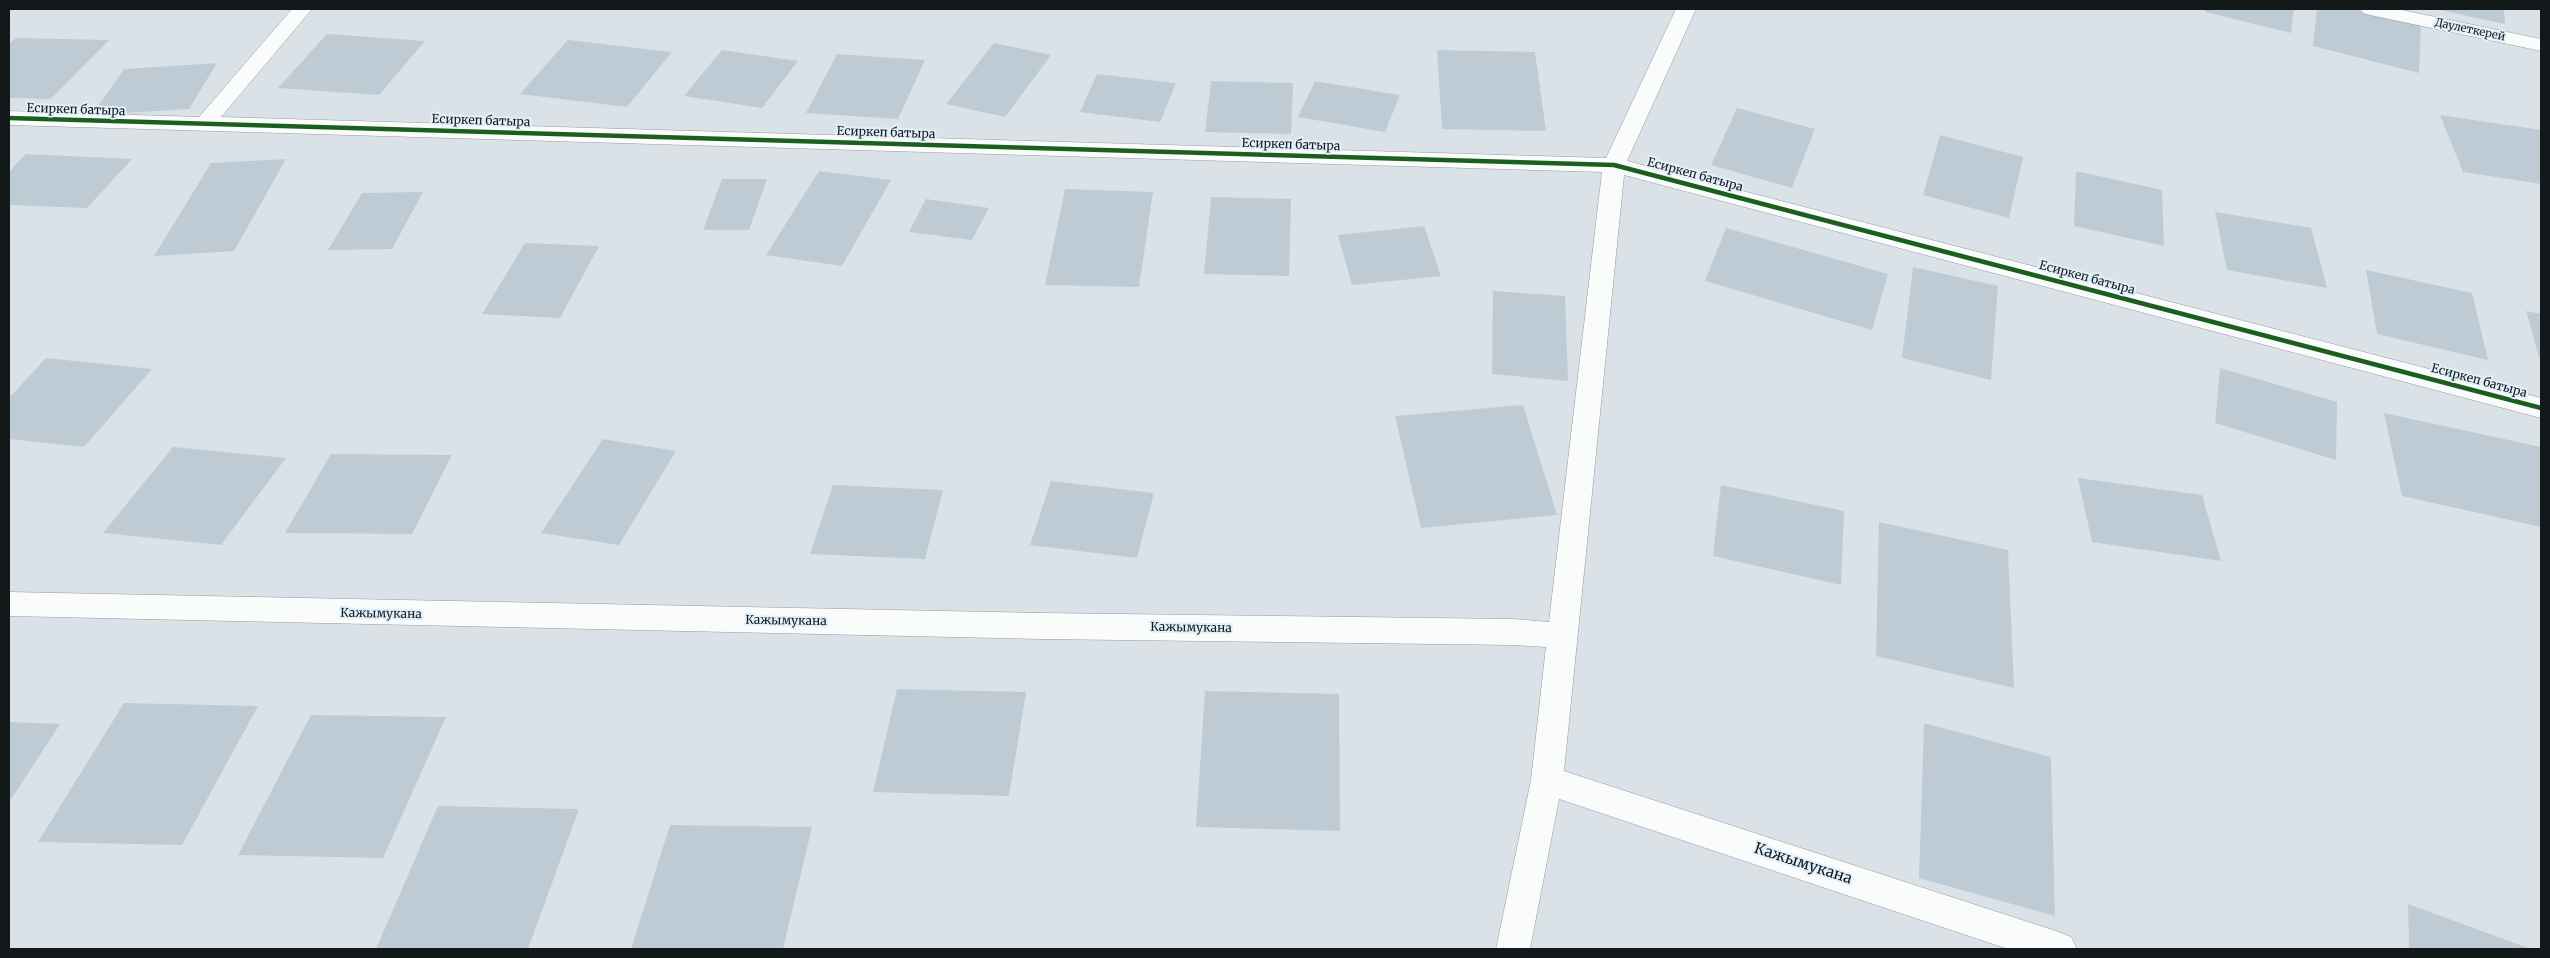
<!DOCTYPE html>
<meta charset="utf-8">
<style>
body{margin:0}
#map{position:relative;width:2550px;height:958px;overflow:hidden;background:#dbe2e7;font-family:Merriweather,serif}
canvas{display:block}
.frame{position:absolute;inset:0;border:10px solid #13181b;pointer-events:none}
</style>
<div id="map">
<canvas width="2550" height="958"></canvas>
<div class="frame"></div>
</div>
<script>
const ctx = document.querySelector('canvas').getContext('2d');
ctx.lineJoin = 'round';
function fill(path, color) {
  ctx.fillStyle = color;
  ctx.fill(path, 'evenodd');
}
function poly(rows) {
  const path = new Path2D();
  for (const r of rows) {
    path.moveTo(r[0], r[1]);
    for (let i = 2; i < r.length; i += 2) path.lineTo(r[i], r[i + 1]);
  }
  return path;
}
function trace(path, color, width, dash) {
  ctx.strokeStyle = color;
  ctx.lineWidth = width;
  ctx.lineCap = dash ? 'butt' : 'round';
  ctx.setLineDash(dash || []);
  ctx.stroke(path);
}
function drawText(font, color, halo, rows, align = 'center') {
  ctx.font = font + ' Merriweather,serif';
  ctx.lineWidth = 4;
  ctx.setLineDash([]);
  ctx.textBaseline = 'middle';
  ctx.strokeStyle = halo;
  ctx.fillStyle = color;
  for (const [text, x, y, turn = 0] of rows) {
    ctx.save();
    ctx.translate(x, y);
    ctx.rotate((+turn || 0) * Math.PI / 180);
    ctx.textAlign = isNaN(turn) ? turn : align;
    if (halo) ctx.strokeText(text, 0, 0);
    ctx.fillText(text, 0, 0);
    ctx.restore();
  }
}
const building = poly([
 [2206,9,2294,9,2291,33,2205,12],
 [2317,9,2353,9,2421,25,2419,73,2313,46],
 [2440,9,2504,9,2505,24,2440,10],
 [327,34,425,41,379,95,278,88],
 [16,38,109,40,51,99,9,98,9,44],
 [568,40,672,52,627,107,520,94],
 [994,43,1051,55,1005,117,946,104],
 [722,50,798,61,762,108,684,96],
 [1437,50,1535,52,1546,131,1442,129],
 [837,54,925,60,898,119,806,113],
 [217,63,189,109,92,115,124,69],
 [1097,74,1176,83,1160,122,1080,112],
 [1211,81,1293,83,1291,134,1205,132],
 [1315,81,1400,95,1385,132,1298,117],
 [1737,108,1815,129,1792,188,1711,165],
 [2440,115,2541,130,2541,184,2463,172],
 [1940,135,2023,157,2009,218,1923,195],
 [26,154,132,159,87,208,9,205,9,172],
 [286,159,234,251,154,256,211,163],
 [819,171,891,180,842,266,766,255],
 [2076,171,2162,190,2164,246,2074,226],
 [722,179,767,179,749,230,703,230],
 [1065,189,1153,192,1139,287,1045,285],
 [423,192,392,249,328,250,362,193],
 [1211,197,1291,199,1289,276,1204,274],
 [926,199,989,208,972,240,909,232],
 [2215,212,2311,228,2327,288,2227,270],
 [1424,226,1441,276,1352,285,1338,235],
 [1726,228,1888,274,1872,330,1705,281],
 [525,243,599,246,560,318,482,314],
 [1913,267,1998,286,1991,380,1902,358],
 [2366,270,2472,293,2488,360,2377,334],
 [1493,291,1565,296,1568,381,1492,374],
 [2526,311,2541,314,2541,364],
 [46,358,152,369,84,447,9,439,9,398],
 [2220,368,2337,402,2336,460,2215,423],
 [1523,405,1557,515,1421,528,1395,416],
 [2384,413,2541,447,2541,527,2402,496],
 [603,439,676,451,619,545,541,533],
 [173,447,286,458,221,545,103,533],
 [331,454,452,455,412,534,285,533],
 [2078,478,2202,495,2221,561,2092,542],
 [1051,481,1154,493,1137,558,1030,545],
 [833,485,943,490,925,559,810,554],
 [1721,485,1844,511,1841,585,1713,556],
 [1879,522,2008,550,2014,688,1876,656],
 [897,689,1026,692,1009,796,873,792],
 [1205,691,1339,694,1340,831,1196,827],
 [124,703,258,706,182,845,38,842],
 [311,715,446,717,383,858,238,855],
 [9,722,60,724,12,798,9,798],
 [1924,723,2051,757,2055,916,1919,878],
 [438,806,579,809,528,949,376,949],
 [670,825,812,827,783,949,631,949],
 [2408,904,2531,949,2409,949]
]);
const street = poly([
 [292,9,312,9,221,117,1606,158,1676,9,1696,9,1627,161,2541,398,2541,418,1624,175,1564,771,2059,932,2071,937,2077,949,2008,949,1559,799,1530,949,1496,949,1531,780,1546,647,1514,645,1042,639,9,616,9,592,1042,613,1514,619,1549,622,1602,172,9,125,9,111,199,117,292,9],
 [2360,9,2397,9,2541,39,2541,51,2370,15,2363,13,2360,9]
]);
const cycleway = poly([
 [9,118,1614,165,2541,408]
]);
const farStreetnames = [
 ["Даулеткерей",2470,30,12]
];
const streetNames = [
 ["Есиркеп батыра",76,110,2],
 ["Есиркеп батыра",481,121,2],
 ["Есиркеп батыра",886,133,2],
 ["Есиркеп батыра",1291,145,2],
 ["Есиркеп батыра",1695,175,15],
 ["Есиркеп батыра",2087,278,15],
 ["Есиркеп батыра",2479,381,15],
 ["Кажымукана",381,614,1],
 ["Кажымукана",786,621,1],
 ["Кажымукана",1191,628,1]
];
const nearStreetnames = [
 ["Кажымукана",1803,864,18]
];
fill(building, '#becbd4');
trace(street, '#959a9e', 1);
fill(street, '#fafbfb');
trace(cycleway, '#1b5e20', 4.5);
drawText('11px', '#13181b', '#e2f0fa', farStreetnames);
drawText('12px', '#13181b', '#e2f0fa', streetNames);
drawText('15px', '#13181b', '#e2f0fa', nearStreetnames);
</script>
